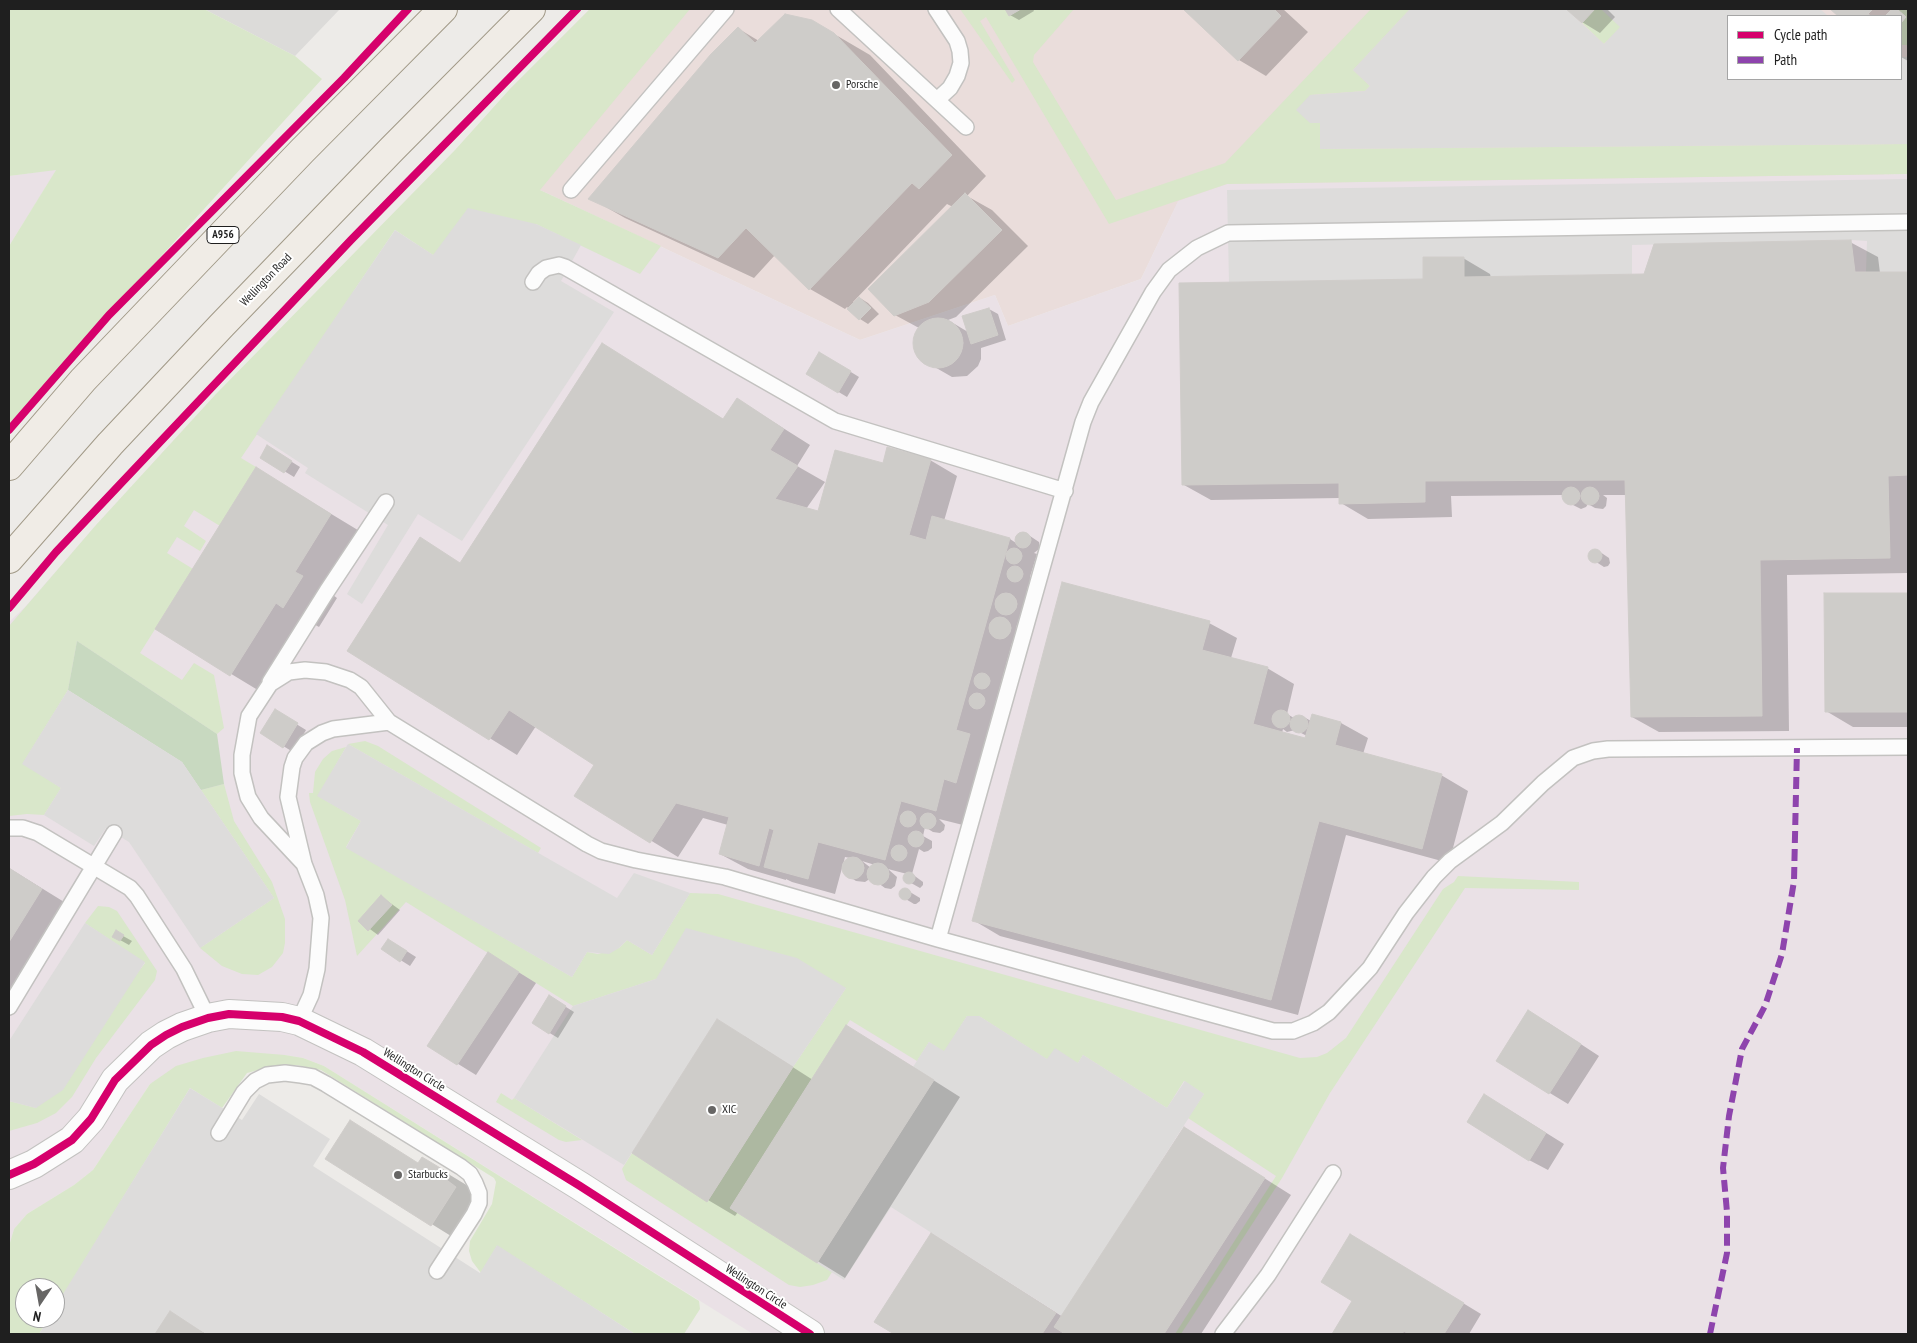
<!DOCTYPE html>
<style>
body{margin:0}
#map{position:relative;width:1917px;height:1343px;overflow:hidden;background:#edebe8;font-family:"PT Sans Narrow",sans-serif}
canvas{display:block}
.frame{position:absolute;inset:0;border:10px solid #1f1f1f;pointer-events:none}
.legend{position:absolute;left:1727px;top:15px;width:175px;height:65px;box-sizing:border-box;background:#fff;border:1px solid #a5a5a5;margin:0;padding:6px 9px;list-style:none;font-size:15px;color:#1f1f1f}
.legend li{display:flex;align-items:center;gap:10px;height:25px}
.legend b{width:25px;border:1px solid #a5a5a5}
.north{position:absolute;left:15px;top:1278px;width:50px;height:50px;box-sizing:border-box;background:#fff;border:1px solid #a5a5a5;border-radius:50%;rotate:192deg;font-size:14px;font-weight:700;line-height:20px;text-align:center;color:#1f1f1f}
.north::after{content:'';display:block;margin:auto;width:18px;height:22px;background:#676665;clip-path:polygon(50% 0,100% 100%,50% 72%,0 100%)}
</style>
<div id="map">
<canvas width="1917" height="1343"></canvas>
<div class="frame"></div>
<ul class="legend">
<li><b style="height:6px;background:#d6006c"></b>Cycle path</li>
<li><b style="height:6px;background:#8e44ad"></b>Path</li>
</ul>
<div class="north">N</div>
</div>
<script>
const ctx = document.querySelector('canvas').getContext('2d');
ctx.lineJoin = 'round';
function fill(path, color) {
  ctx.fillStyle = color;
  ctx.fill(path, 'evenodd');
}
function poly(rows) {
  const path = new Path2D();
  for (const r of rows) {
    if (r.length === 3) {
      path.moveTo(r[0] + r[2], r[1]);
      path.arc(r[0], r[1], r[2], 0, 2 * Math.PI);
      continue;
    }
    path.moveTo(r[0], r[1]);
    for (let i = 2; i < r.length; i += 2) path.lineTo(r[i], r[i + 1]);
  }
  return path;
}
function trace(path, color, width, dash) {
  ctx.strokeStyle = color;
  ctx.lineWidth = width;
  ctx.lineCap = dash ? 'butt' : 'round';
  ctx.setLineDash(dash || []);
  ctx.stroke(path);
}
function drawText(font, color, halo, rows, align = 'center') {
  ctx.font = font + ' "PT Sans Narrow",sans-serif';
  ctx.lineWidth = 4;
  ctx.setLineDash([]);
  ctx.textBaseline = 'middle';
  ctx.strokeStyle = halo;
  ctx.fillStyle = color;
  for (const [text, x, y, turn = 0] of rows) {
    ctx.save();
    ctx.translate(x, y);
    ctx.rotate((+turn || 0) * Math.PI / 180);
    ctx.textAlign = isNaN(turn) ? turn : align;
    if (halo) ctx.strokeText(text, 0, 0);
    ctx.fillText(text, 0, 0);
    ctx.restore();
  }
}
const residential = poly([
 [204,9,340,9,295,56]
]);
const commercial = poly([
 [590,9,1908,9,1908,174,1178,202,1141,279,1008,326,995,295,860,340,508,175,509,90],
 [1728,16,1901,16,1901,79,1728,79]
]);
const industrial = poly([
 [57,169,9,246,9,176],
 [1908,174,1908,1334,753,1334,324,1066,303,1058,285,1055,150,1084,93,1170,74,1185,27,1214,14,1229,9,1246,9,622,25,607,96,525,216,394,508,175,860,340,995,295,1008,326,1141,279,1178,201,1227,184]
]);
const grass = poly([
 [9,9,204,9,295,56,322,79,9,424,9,246,56,170,9,176],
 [590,9,690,9,540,190,661,246,640,274,536,224,433,255,395,230,241,458,256,467,220,526,194,510,184,526,206,541,200,551,177,537,167,553,193,569,140,653,182,680,194,663,214,675,224,728,217,734,77,641,68,690,23,763,61,788,44,815,27,814,9,816,9,626,96,525,216,394,455,150,509,90],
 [960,9,1074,9,1034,55,1033,62,1116,200,1225,163,1371,9,1410,9,1353,70,1370,86,1365,91,1310,95,1320,123,1321,149,1908,144,1908,174,1227,184,1109,224,986,17,980,21,1015,80,1012,83],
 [1595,9,1601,9,1621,27,1604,44,1582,23],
 [1897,9,1908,9,1908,45,1901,45,1901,23,1906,17],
 [365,741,378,746,541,848,538,853,348,744],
 [346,747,318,796,361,821,346,847,572,977,587,952,598,954,619,948,627,940,652,955,690,893,718,894,1300,1058,1317,1057,1327,1053,1346,1038,1443,889,1454,882,1458,876,1579,882,1579,890,1465,888,1330,1093,1282,1178,1181,1334,1175,1334,1276,1176,1188,1118,1204,1094,1184,1081,1167,1108,1083,1055,1078,1063,1048,1060,979,1016,967,1016,944,1052,929,1042,917,1061,850,1020,730,1208,832,1272,827,1280,813,1285,800,1287,789,1285,626,1180,622,1169,632,1153,708,1201,793,1067,846,988,656,979,573,1006,406,902,357,956,345,900,310,802,309,793,313,793,315,772,323,759,332,751],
 [224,784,234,821,272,882,285,919,285,943,283,953,272,967,258,975,242,974,222,966,200,948,274,898,201,790],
 [98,906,109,907,117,911,157,971,155,980,96,1058,72,1097,56,1113,37,1123,9,1131,9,1101,36,1108,145,963,85,923],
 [236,1051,285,1055,303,1058,324,1066,699,1301,700,1309,684,1334,635,1334,497,1246,481,1273,472,1261,469,1251,470,1241,492,1204,496,1182,494,1178,321,1070,296,1065,277,1065,247,1073,222,1108,190,1088,55,1309,55,1288,25,1288,25,1318,49,1318,39,1334,9,1334,9,1246,14,1229,27,1214,74,1185,93,1170,150,1084,176,1066,203,1058],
 [501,1093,512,1100,514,1098,582,1140,566,1142,559,1140,496,1102]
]);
const forest = poly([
 [77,641,217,734,224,784,201,790,182,762,68,690]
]);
const parking = poly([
 [1410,9,1566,9,1604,44,1620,27,1601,9,1820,9,1828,16,1728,16,1728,79,1901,79,1901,57,1908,57,1908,144,1320,149,1320,123,1310,123,1296,110,1310,95,1365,91,1370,86,1353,70],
 [1908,179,1908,272,1866,272,1867,241,1851,240,1632,245,1632,274,1464,277,1463,257,1423,257,1423,279,1229,282,1227,190],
 [468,208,536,224,581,245,561,281,614,312,462,541,418,514,362,604,347,594,388,525,305,473,308,468,256,434,395,230,433,255],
 [68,690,182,762,274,898,200,948,129,842,106,828,94,846,44,815,61,788,22,764],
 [348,744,617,898,634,873,690,893,652,955,627,940,619,948,609,954,587,952,572,977,346,848,361,821,317,796],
 [85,923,145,962,63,1090,36,1108,9,1101,9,1041],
 [686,928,797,958,846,988,793,1067,717,1019,624,1165,514,1098,573,1006,656,979],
 [967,1016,979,1016,1047,1059,1055,1048,1078,1063,1083,1055,1167,1108,1185,1081,1204,1094,1062,1316,891,1207,844,1280,817,1263,933,1081,913,1067,929,1042,944,1051],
 [190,1088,242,1120,259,1094,330,1139,313,1166,480,1273,497,1245,635,1334,39,1334,49,1318,55,1318,55,1307]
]);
const shadow = poly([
 [1007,9,1033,9,1034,11,1019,20,1010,15],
 [1185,9,1283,9,1308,32,1266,76,1239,60],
 [1568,9,1607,9,1615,17,1600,33,1582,22],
 [1832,9,1908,9,1908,61,1901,57,1901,16,1840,16],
 [785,15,812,21,870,55,986,176,967,196,992,210,1028,246,956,317,948,320,968,332,989,309,998,314,1006,340,981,348,981,359,978,366,967,376,952,377,919,358,914,342,919,328,895,315,953,207,947,204,853,302,855,303,860,298,868,303,879,314,868,324,860,319,847,307,845,309,810,289,775,255,754,278,625,218,590,198,739,29,759,41],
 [1850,242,1878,257,1880,273,1908,273,1908,573,1787,575,1789,731,1659,732,1632,717,1627,495,1603,495,1607,498,1606,506,1603,509,1595,508,1588,504,1586,507,1581,509,1565,501,1563,495,1451,496,1452,517,1368,519,1341,503,1340,498,1211,500,1184,485,1424,280,1463,258,1490,274,1491,278,1645,275],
 [602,344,724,420,737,399,810,445,797,466,825,482,806,509,819,513,883,464,930,460,957,476,944,521,1010,539,1016,543,1017,537,1020,533,1024,532,1039,542,1039,549,1034,553,1037,554,1030,577,1031,584,1028,586,1021,619,1019,619,1016,628,1019,629,1015,643,1012,643,984,744,997,751,963,825,939,819,945,825,944,830,940,833,933,832,925,827,923,836,932,841,932,848,928,851,924,852,919,849,912,874,923,882,923,885,920,888,904,879,907,874,888,869,897,877,895,886,891,889,885,888,871,878,865,882,856,881,847,875,842,868,835,894,792,882,786,879,786,880,748,869,720,854,728,825,703,818,678,857,576,795,596,765,536,726,517,755,349,651,461,563],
 [845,857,850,858,843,865],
 [862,861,875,865,871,868],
 [820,353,859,377,847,397,807,373],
 [276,452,300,467,294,477,261,457],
 [257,469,366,535,330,593,337,598,319,627,312,623,266,695,157,629],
 [1593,550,1597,550,1609,558,1610,563,1608,566,1604,567,1590,558,1590,555],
 [1825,594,1908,594,1908,727,1853,727,1826,711],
 [1209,623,1237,638,1231,658,1267,668,1294,684,1287,714,1294,718,1297,716,1302,716,1311,721,1341,723,1368,738,1363,754,1441,775,1468,791,1449,863,1346,835,1298,1015,1000,936,973,920],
 [1283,729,1287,732,1295,730,1307,736,1306,740,1282,733],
 [275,711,306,730,293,752,262,733],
 [9,868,69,905,9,1001],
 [905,889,920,898,920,901,916,904,914,904,904,898,901,895,902,890],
 [382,897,400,910,378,935,359,921],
 [116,932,132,941,129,945,113,936],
 [397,945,416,957,410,966,383,949],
 [507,965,536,983,476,1075,429,1046],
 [550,997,574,1012,558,1038,533,1023],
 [1547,1022,1599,1056,1568,1104,1497,1061],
 [744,1036,813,1080,873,1042,960,1097,845,1278,738,1212,735,1216,708,1200,634,1153],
 [1503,1106,1564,1144,1548,1170,1529,1160],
 [1185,1128,1291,1195,1201,1334,896,1334,876,1321,932,1234,1063,1317],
 [422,1158,473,1189,470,1195,483,1203,459,1241,327,1159,419,1164],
 [1369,1246,1481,1314,1469,1334,1333,1334,1354,1301],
 [170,1313,197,1329,206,1334,156,1334]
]);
const building = poly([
 [1005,9,1021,9,1009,16,1005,9],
 [1183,9,1274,9,1281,16,1238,61,1183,9],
 [1566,9,1595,9,1582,23,1566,9],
 [1830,9,1873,9,1868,14,1871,16,1838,16,1830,9],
 [1892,9,1897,9,1906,17,1901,23,1901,16,1885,16,1892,9],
 [785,14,812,20,834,33,952,155,919,189,912,183,809,290,746,228,718,258,588,199,711,54,738,27,755,43,785,14],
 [965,193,1002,230,929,302,894,316,868,289,965,193],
 [1851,240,1855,272,1908,272,1908,475,1888,476,1890,558,1760,560,1762,716,1631,717,1625,480,1425,481,1425,502,1339,504,1339,483,1182,485,1179,283,1423,279,1423,257,1464,257,1464,277,1644,274,1654,244,1851,240],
 [859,297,871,308,859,320,847,309,859,297],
 [989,308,998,335,971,344,962,316,989,308],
 [938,343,25],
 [602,343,723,419,737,398,784,429,770,450,798,466,775,499,818,511,835,450,883,463,887,447,931,459,909,535,926,540,932,516,1010,538,956,730,970,734,956,783,944,779,936,811,901,801,885,860,818,842,808,879,764,867,774,830,769,828,759,866,719,854,729,817,676,803,650,843,574,796,594,765,509,710,489,740,347,651,420,537,460,563,602,343],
 [819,352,851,371,838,393,806,374,819,352],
 [267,445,292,461,284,473,260,458,267,445],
 [256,467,331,514,295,572,303,576,283,608,276,603,230,676,155,629,256,467],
 [1590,496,9],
 [1571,496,9],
 [1023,540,8],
 [1014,556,8],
 [1595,556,7],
 [1015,574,8],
 [1062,582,1210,621,1202,650,1268,667,1253,724,1305,738,1312,714,1341,722,1335,745,1442,774,1422,849,1319,821,1271,1000,972,921,1062,582],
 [1006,604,11],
 [1824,593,1908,593,1908,712,1825,712,1824,593],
 [1000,628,11],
 [982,681,8],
 [977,701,8],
 [275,709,298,723,283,748,260,733,275,709],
 [1281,719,9],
 [1299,724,9],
 [908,819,8],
 [928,821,8],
 [916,839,8],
 [899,853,8],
 [853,868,11],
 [878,874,11],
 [9,868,42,889,9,942,9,868],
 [909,878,6],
 [905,894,6],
 [381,895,392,905,368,931,358,921,381,895],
 [116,930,124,935,120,941,112,937,116,930],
 [388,939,407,951,400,962,381,949,388,939],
 [488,952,519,972,457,1065,427,1046,488,952],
 [549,995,566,1006,549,1034,532,1023,549,995],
 [1528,1010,1581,1044,1549,1094,1496,1061,1528,1010],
 [717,1019,793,1067,707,1202,632,1153,717,1019],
 [846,1025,934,1080,817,1263,730,1208,846,1025],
 [1484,1094,1546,1133,1529,1161,1467,1122,1484,1094],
 [350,1120,418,1163,422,1157,447,1172,444,1178,456,1187,431,1226,325,1159,350,1120],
 [1184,1127,1265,1178,1164,1334,1065,1334,1054,1327,1184,1127],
 [931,1233,1056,1313,1042,1334,894,1334,874,1322,931,1233],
 [1350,1234,1464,1303,1444,1334,1408,1334,1404,1331,1402,1334,1332,1334,1352,1301,1321,1282,1350,1234],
 [170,1311,205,1334,155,1334,170,1311]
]);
const service = poly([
 [838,9,966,127],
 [936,9,957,41,960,51,961,63,957,76,950,88,937,100],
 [571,190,726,9],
 [533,282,539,273,546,268,559,265,565,267,835,421,1065,491],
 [270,682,327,591,386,502],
 [9,828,23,828,38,833,130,888,137,896,184,969,208,1018],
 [304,864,261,818,248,797,242,773,242,755,249,716,270,684,289,672,305,670,326,672,350,680,361,687,389,722,587,844,601,851,636,860,725,877,938,939,1273,1031,1293,1031,1313,1023,1329,1012,1357,982,1370,968,1406,913,1434,877,1450,861,1502,823,1543,783,1573,758,1593,751,1608,749,1908,747],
 [938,939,1083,422,1091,402,1153,292,1169,270,1197,248,1228,233,1908,222],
 [9,1007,114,833],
 [299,1021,311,995,317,969,321,918,316,895,304,864,288,797,292,767,295,758,306,743,322,733,333,729,389,722],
 [219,1133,244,1092,255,1081,267,1075,285,1073,301,1075,313,1077,326,1084,461,1167,470,1174,475,1183,479,1193,479,1203,474,1214,437,1271],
 [1223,1334,1268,1275,1333,1173]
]);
const minor = poly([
 [9,1175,34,1164,72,1140,91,1119,115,1080,151,1045,166,1035,182,1027,208,1018,229,1014,282,1017,299,1021,363,1052,580,1186,810,1334]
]);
const primary = poly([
 [9,466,83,380,302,151,443,9],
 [9,559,110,444,222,325,392,149,531,9]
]);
const quiet = poly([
 [1710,1334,1727,1253,1727,1212,1723,1168,1729,1116,1742,1049,1765,1006,1782,954,1794,881,1797,748]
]);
const cycleway = poly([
 [9,430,109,315,344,78,408,9],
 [9,608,56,552,351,240,577,9],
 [9,1175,34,1164,72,1140,91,1119,115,1080,151,1045,166,1035,182,1027,208,1018,229,1014,282,1017,299,1021,363,1052,580,1186,810,1334]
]);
const markers = [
 [836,85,5,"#676665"],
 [712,1110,5,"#676665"],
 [398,1175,5,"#676665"]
];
const shields = [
 [223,235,32]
];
const shieldNames = [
 ["A956",223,235]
];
const poiNames = [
 ["Porsche",846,85],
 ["XIC",722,1110],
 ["Starbucks",408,1175]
];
const streetNames = [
 ["Wellington Road",266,280,-46],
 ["Wellington Circle",414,1070,32],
 ["Wellington Circle",756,1287,33]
];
fill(residential, '#dcdbd9');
fill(commercial, '#eadddb');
fill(industrial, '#eae1e6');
fill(grass, '#d9e7ca');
fill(forest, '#c8d9c0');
fill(parking, '#dddcdb');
fill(shadow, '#0003');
fill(building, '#ceccc9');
trace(building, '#d0cdca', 1);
trace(service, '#c3c2c0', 18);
trace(minor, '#c3c2c0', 30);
trace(primary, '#a19987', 30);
trace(service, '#fcfcfc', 15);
trace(minor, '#fcfcfc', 28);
trace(primary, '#f0ece6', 28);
trace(quiet, '#8e44ad', 6, [12, 6]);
trace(cycleway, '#d6006c', 8);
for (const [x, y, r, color] of markers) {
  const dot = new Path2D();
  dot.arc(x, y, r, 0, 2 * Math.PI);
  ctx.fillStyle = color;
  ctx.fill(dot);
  trace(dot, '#fff', 2);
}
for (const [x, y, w] of shields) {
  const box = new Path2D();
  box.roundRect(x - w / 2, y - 8.5, w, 17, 4);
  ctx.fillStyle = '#fff';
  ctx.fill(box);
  trace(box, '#1f1f1f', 1);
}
drawText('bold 11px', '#1f1f1f', null, shieldNames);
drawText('12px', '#1f1f1f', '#fff', poiNames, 'left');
drawText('12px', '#1f1f1f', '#fff', streetNames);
</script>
